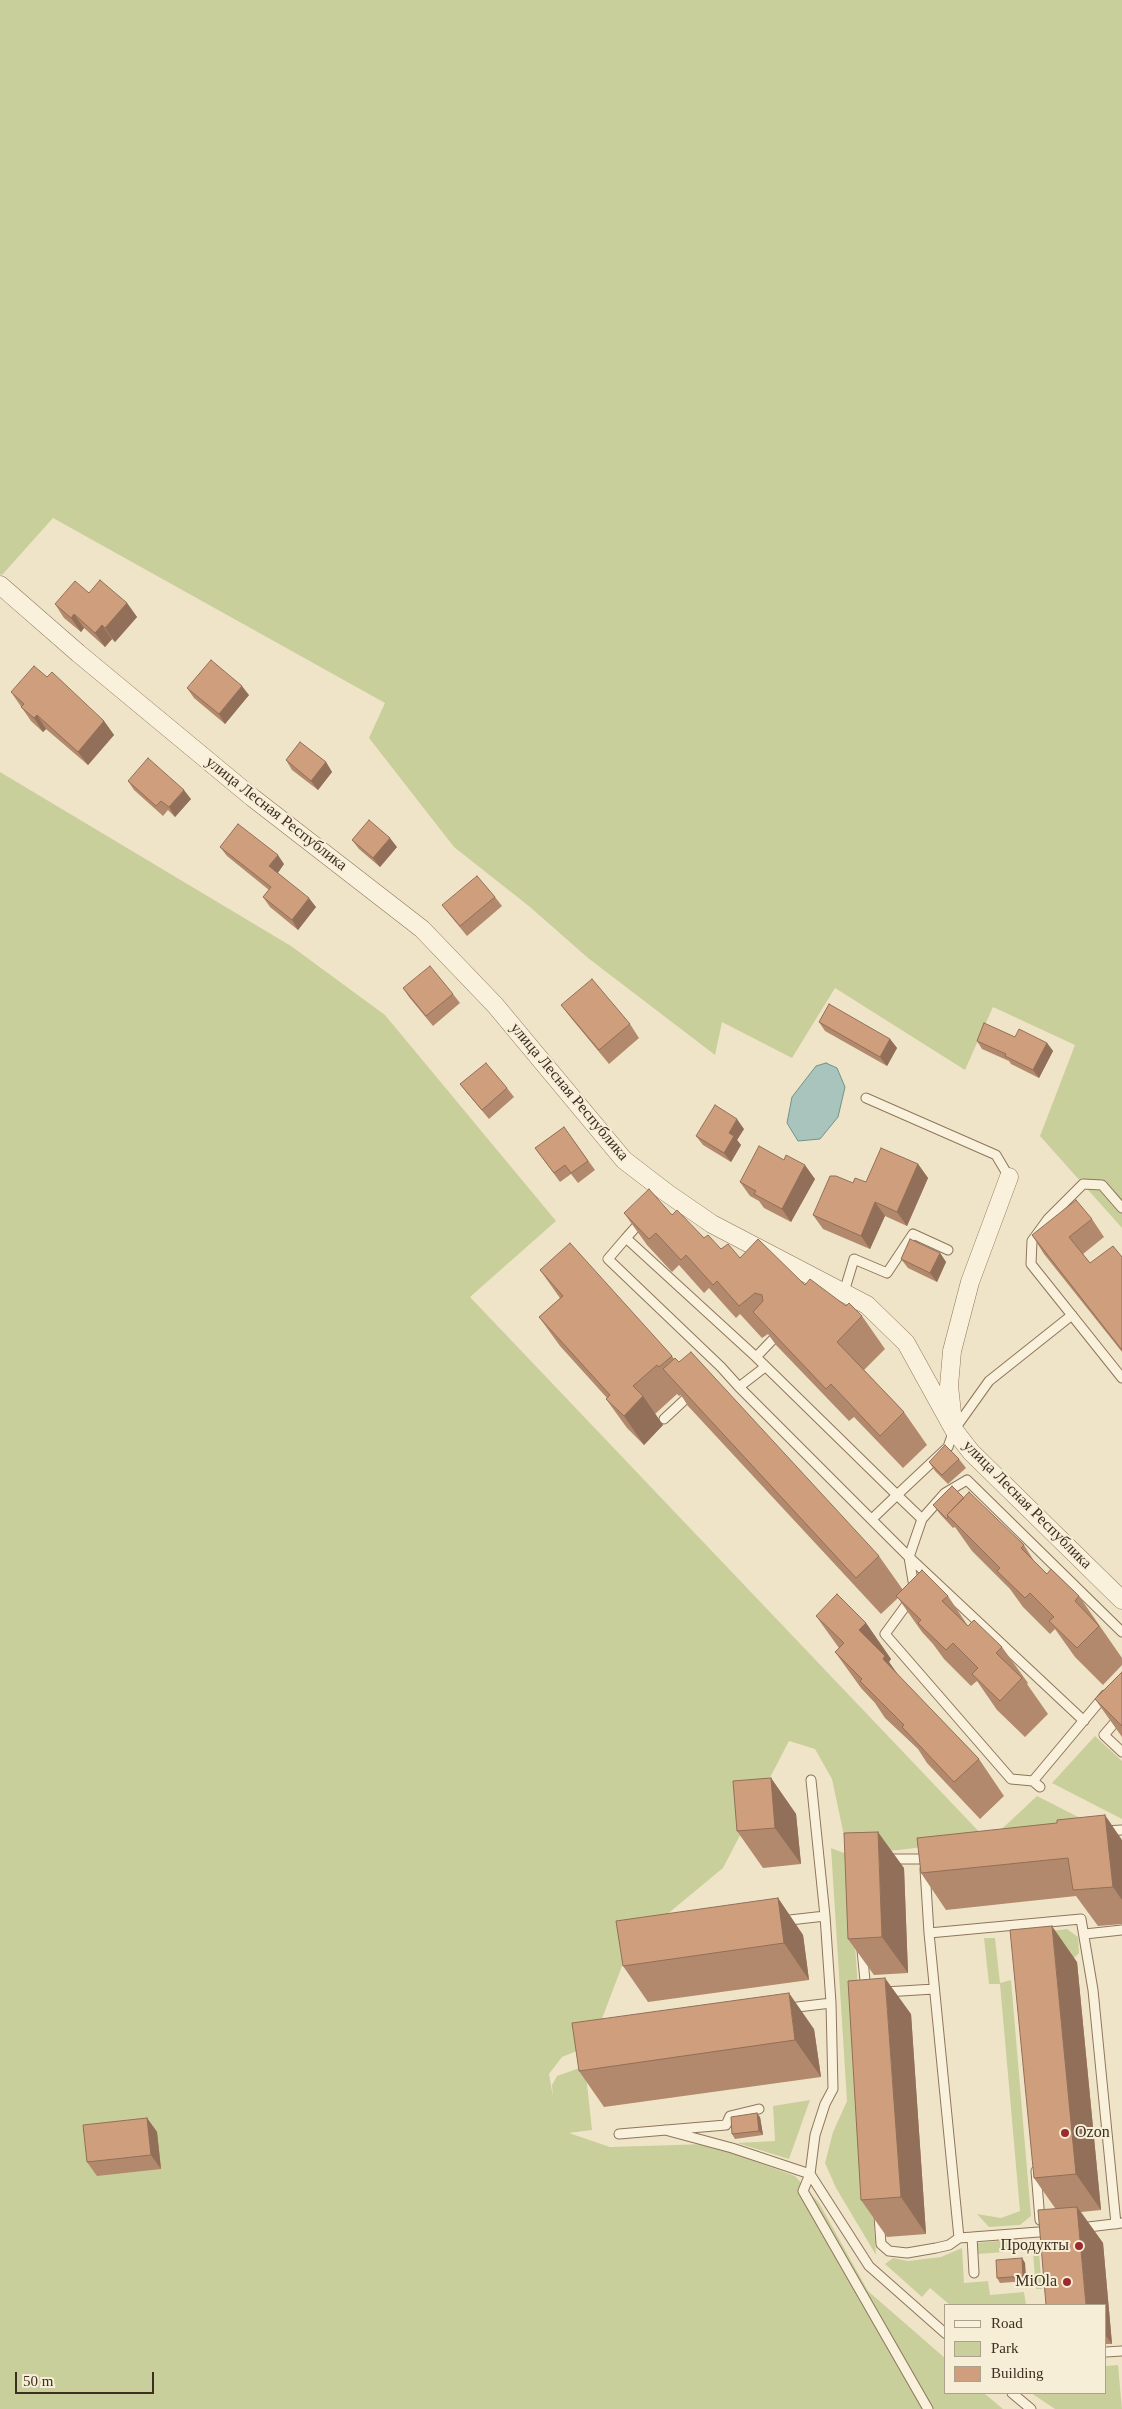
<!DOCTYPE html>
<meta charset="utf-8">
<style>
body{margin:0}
#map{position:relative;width:1122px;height:2409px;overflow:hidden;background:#f0e4c8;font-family:"Times New Roman",serif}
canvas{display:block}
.legend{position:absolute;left:944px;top:2304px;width:162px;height:90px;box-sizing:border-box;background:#f7eed8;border:1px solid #ada18e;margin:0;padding:6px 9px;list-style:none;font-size:15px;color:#3d2e20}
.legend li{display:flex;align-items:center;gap:10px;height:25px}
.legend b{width:25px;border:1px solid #ada18e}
.scale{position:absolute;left:15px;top:2372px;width:139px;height:22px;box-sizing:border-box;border:2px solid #3d2e20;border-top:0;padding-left:6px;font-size:15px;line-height:18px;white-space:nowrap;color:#3d2e20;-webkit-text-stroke:4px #f7eed8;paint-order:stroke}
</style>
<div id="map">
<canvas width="1122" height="2409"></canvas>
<ul class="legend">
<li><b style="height:6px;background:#faf1dc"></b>Road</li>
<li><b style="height:14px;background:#c9cf9b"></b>Park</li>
<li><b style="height:14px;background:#cf9f7d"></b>Building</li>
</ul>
<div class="scale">50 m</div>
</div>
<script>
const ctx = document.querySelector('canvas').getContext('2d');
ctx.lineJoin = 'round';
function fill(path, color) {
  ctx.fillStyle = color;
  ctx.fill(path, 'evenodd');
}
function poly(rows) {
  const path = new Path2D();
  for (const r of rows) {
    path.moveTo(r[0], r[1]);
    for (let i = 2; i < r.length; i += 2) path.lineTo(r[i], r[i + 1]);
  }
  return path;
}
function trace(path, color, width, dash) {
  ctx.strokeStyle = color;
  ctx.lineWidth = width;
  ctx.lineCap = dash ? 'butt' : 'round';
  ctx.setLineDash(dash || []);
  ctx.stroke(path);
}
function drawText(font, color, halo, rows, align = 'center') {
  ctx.font = font + ' "Times New Roman",serif';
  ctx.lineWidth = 4;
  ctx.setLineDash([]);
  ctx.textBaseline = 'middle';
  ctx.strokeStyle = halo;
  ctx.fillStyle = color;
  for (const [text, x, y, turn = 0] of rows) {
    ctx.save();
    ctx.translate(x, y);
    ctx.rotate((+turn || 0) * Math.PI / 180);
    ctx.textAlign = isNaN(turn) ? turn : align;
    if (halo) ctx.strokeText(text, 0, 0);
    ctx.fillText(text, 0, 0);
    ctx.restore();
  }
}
const green = poly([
 [0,0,1122,0,1122,1228,1040,1136,1075,1045,993,1007,965,1070,835,988,792,1058,722,1022,715,1055,588,958,530,907,454,847,369,738,385,703,53,518,2,575,0,574],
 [0,772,291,946,385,1015,556,1221,470,1297,986,1839,899,1850,855,1853,847,1850,832,1779,815,1749,789,1741,723,1868,630,1945,592,2045,562,2057,549,2074,553,2097,552,2085,557,2076,585,2066,592,2130,569,2133,610,2147,707,2144,795,2176,819,2203,868,2291,946,2359,946,2393,984,2393,1003,2409,0,2409],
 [1095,1736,1122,1761,1122,1819,1052,1783],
 [1037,1796,1084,1820,990,1840],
 [831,1848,849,1855,876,2255,836,2188,825,2163,833,2132,847,2101],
 [1067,1929,1078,1937,1079,1953,1073,1959,1036,1933],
 [984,1938,995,1938,1000,1983,1011,1980,1031,2216,1020,2225,989,2227,977,2214,1001,2218,1020,2211,1000,1984,989,1984],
 [810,2100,789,2159,737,2143,775,2141,773,2106],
 [1017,2239,1018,2251,978,2254,977,2243],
 [1038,2240,1042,2289,1036,2289,1032,2241],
 [962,2248,964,2283,988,2281,990,2295,1024,2292,1026,2305,950,2305,930,2288,922,2297,885,2264,893,2258,908,2261,941,2257],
 [1118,2365,1122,2409,1055,2409,1031,2393,1106,2393,1106,2366]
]);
const water = poly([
 [826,1063,837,1068,845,1087,838,1117,820,1139,798,1141,787,1123,792,1097,816,1066,826,1063]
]);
const lane = poly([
 [866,1098,996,1155,1009,1177],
 [1122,1208,1102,1185,1083,1184,1048,1219,1032,1241,1031,1264,1122,1378],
 [626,1238,643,1219],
 [844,1292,854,1259,887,1273,913,1234,948,1250],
 [1072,1315,989,1381,954,1430,948,1447,897,1495,922,1519,945,1493,967,1480,1122,1632],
 [756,1357,780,1332],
 [739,1387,765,1367],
 [664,1419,693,1392],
 [872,1519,897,1495,756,1357,626,1238,608,1259,721,1367,739,1387,909,1557,1084,1721],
 [922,1519,909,1557,915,1593,885,1634,1011,1779,1033,1781],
 [1122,1714,1104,1735,1122,1752],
 [811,1780,825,1916,831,2003,833,2089,825,2104,815,2135,810,2174,803,2191,928,2409],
 [1040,1787,1033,1781,1105,1695],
 [1104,1831,1122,1830],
 [887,1859,924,1859],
 [925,1869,929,1933,959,2238],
 [781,1921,825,1916],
 [929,1933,1081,1919,1093,1990,1116,2224],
 [1085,1934,1122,1930],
 [862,1950,866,1991],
 [885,1992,934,1989],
 [789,2008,831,2003],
 [665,2130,732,2148,810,2174,869,2266,946,2334],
 [619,2134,726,2125,730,2116,759,2109],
 [1036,2171,1040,2220],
 [879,2216,881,2244,889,2251,907,2253,936,2248,949,2245,959,2238,1052,2231],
 [1080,2228,1122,2223],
 [972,2237,974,2273],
 [1106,2352,1122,2351],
 [1012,2393,1031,2409]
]);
const street = poly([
 [0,585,78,653,253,798,422,929,495,1005,624,1160,667,1193,712,1224,867,1305,906,1343,954,1430,971,1452,1122,1600],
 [953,1422,949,1386,952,1351,970,1282,1009,1177]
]);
const wall = poly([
 [89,593,127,603,137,617,115,642,112,639,105,647,84,628,81,632,64,618,55,604],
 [47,677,104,721,114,735,88,765,46,729,43,732,31,721,11,692],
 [187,688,249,695,225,724,194,698],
 [286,760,326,762,332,772,318,790,292,770],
 [128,781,191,799,175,817,168,810,163,816,134,790],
 [352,840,397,847,380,867,359,849],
 [220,847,284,864,278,873,316,907,298,930,270,907,263,897,269,890,227,856],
 [495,897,502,906,467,936,449,914,442,905],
 [403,988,453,994,460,1003,433,1026,409,997],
 [561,1005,630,1024,639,1038,609,1064,571,1018],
 [819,1022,890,1039,897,1048,887,1066,825,1031],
 [1015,1037,1047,1043,1053,1051,1039,1078,1011,1064,1009,1061,982,1049,977,1041],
 [460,1084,507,1088,514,1097,489,1119,467,1093],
 [564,1127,595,1170,578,1183,571,1174,560,1182,535,1148],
 [744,1129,737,1140,741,1145,731,1162,703,1145,696,1136],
 [784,1160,815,1179,791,1222,764,1208,759,1201,750,1196,740,1182],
 [918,1164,928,1178,907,1226,885,1216,870,1249,823,1229,813,1215,853,1183,866,1182],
 [624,1213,672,1215,704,1238,721,1249,805,1285,846,1306,862,1316,885,1349,864,1370,904,1412,927,1445,903,1468,854,1417,849,1421,776,1345,768,1334,762,1338,740,1314,736,1318,709,1288,704,1293,679,1265,672,1272,647,1245],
 [1092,1219,1104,1237,1083,1254,1090,1263,1122,1257,1122,1352,1044,1254,1032,1235],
 [940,1253,946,1262,937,1282,908,1268,901,1259],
 [540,1270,672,1356,674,1359,879,1556,903,1590,948,1596,968,1626,1002,1647,1028,1683,1027,1684,1048,1714,1025,1737,997,1710,977,1681,971,1686,944,1659,933,1644,922,1632,898,1598,881,1614,688,1406,681,1395,679,1396,677,1394,655,1414,663,1425,644,1445,627,1428,606,1399,607,1398,560,1346,539,1317,560,1298],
 [959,1459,966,1468,948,1484,935,1471,929,1462],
 [964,1498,1024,1545,1036,1564,1047,1574,1079,1596,1122,1658,1122,1665,1103,1685,1075,1657,1055,1629,1050,1634,1023,1607,1010,1589,972,1551,955,1527,953,1528,940,1514,933,1505],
 [816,1616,866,1623,891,1659,889,1662,898,1675,979,1759,1004,1796,980,1819,927,1763,918,1749,885,1718,875,1703,861,1688,835,1652,839,1648],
 [1122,1672,1122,1737,1095,1699],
 [771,1778,796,1814,801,1864,763,1868,737,1831],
 [1122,1840,1122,1924,1098,1926,1076,1896,946,1910,921,1873],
 [904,1868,908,1973,874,1975,848,1939],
 [778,1898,803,1935,809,1980,648,2002,623,1966],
 [1077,1962,1101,2210,1081,2212,1103,2243,1112,2344,1106,2344,1106,2305,1055,2208,1034,2178],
 [911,2014,926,2234,887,2237,861,2200],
 [814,2029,821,2077,604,2107,579,2071],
 [760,2117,763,2135,735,2139,732,2134],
 [147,2118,157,2132,161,2169,97,2176,87,2162],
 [1022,2258,1025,2263,1026,2281,1000,2283,997,2278]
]);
const shadedWall = poly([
 [127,603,137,617,115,642,105,628],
 [74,614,84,628,81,632,71,618],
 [102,625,112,639,105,647,95,633],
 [242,686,249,695,225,724,219,714],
 [37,715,46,729,43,732,34,718],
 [104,721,114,735,88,765,78,752],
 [326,762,332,772,318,790,311,781],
 [184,790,191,799,175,817,169,807],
 [390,838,397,847,380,867,373,858],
 [278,855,284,864,276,875,269,866],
 [309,898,316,907,298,930,292,920],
 [890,1039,897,1048,887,1066,880,1057],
 [1047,1043,1053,1051,1039,1078,1033,1070],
 [737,1119,744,1129,737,1140,741,1145,731,1162,724,1153,729,1133],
 [918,1164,928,1178,907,1226,897,1212],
 [805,1165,815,1179,791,1222,782,1209],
 [875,1202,885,1216,870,1249,861,1236],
 [940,1253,946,1262,937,1282,930,1273],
 [643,1396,663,1425,644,1445,624,1416],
 [866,1623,891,1659,889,1662,911,1693,859,1630],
 [771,1778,796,1814,801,1864,775,1828],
 [1105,1815,1122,1840,1122,1900,1113,1887],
 [878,1832,904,1868,908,1973,882,1937],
 [778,1898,803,1935,809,1980,784,1943],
 [1052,1926,1077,1962,1101,2210,1076,2174],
 [885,1978,911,2014,926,2234,901,2197],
 [789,1993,814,2029,821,2077,795,2040],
 [757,2113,760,2117,763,2135,759,2131],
 [147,2118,157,2132,161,2169,151,2155],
 [1077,2207,1103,2243,1112,2344,1106,2336,1106,2305,1086,2305],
 [1022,2258,1025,2263,1026,2281,1023,2276]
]);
const building = poly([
 [100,580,127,603,105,628,102,625,95,633,74,614,71,618,55,604,75,581,89,593,100,580],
 [211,660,242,686,219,714,187,688,211,660],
 [34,666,47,677,52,672,104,721,78,752,37,715,34,718,21,707,24,704,11,692,34,666],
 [300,742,326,762,311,781,286,760,300,742],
 [148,758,184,790,169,807,161,801,156,806,128,781,148,758],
 [369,820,390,838,373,858,352,840,369,820],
 [238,824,278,855,269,866,309,898,292,920,263,897,271,887,220,847,238,824],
 [477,876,495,897,460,926,442,905,477,876],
 [430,966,453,994,426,1016,403,988,430,966],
 [592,979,630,1024,599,1050,561,1005,592,979],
 [829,1004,890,1039,880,1057,819,1022,829,1004],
 [984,1023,1015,1037,1019,1029,1047,1043,1033,1070,1005,1056,1006,1054,977,1041,984,1023],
 [486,1063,507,1088,482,1110,460,1084,486,1063],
 [715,1105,737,1119,729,1133,734,1136,724,1153,696,1136,715,1105],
 [564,1127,588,1161,571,1173,565,1165,554,1173,535,1148,564,1127],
 [759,1146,784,1160,786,1155,805,1165,782,1209,754,1194,756,1191,740,1182,759,1146],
 [881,1148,918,1164,897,1212,875,1202,861,1236,813,1215,830,1176,836,1176,853,1183,855,1178,866,1182,881,1148],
 [649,1189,672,1215,677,1210,704,1238,708,1235,721,1249,728,1244,740,1258,758,1239,805,1285,810,1279,846,1306,849,1303,862,1316,837,1342,904,1412,880,1436,831,1384,826,1389,753,1312,763,1301,762,1295,755,1293,739,1306,717,1281,713,1285,686,1255,681,1260,656,1233,649,1239,624,1213,649,1189],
 [1076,1200,1092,1219,1069,1237,1090,1263,1113,1246,1122,1257,1122,1350,1032,1235,1076,1200],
 [910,1239,940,1253,930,1273,901,1259,910,1239],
 [570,1243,672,1356,659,1367,657,1365,633,1386,643,1396,624,1416,606,1399,610,1395,539,1317,563,1296,540,1270,570,1243],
 [691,1352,879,1556,856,1578,663,1369,675,1358,679,1362,691,1352],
 [945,1445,959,1459,942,1475,929,1462,945,1445],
 [952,1486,964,1498,947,1515,948,1517,947,1519,933,1505,952,1486],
 [969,1492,1024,1545,1021,1548,1047,1574,1051,1569,1079,1596,1075,1601,1099,1626,1077,1648,1049,1621,1054,1617,1030,1593,1025,1598,997,1571,1000,1568,947,1515,969,1492],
 [922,1570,948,1596,942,1601,968,1626,974,1620,1002,1647,996,1653,1022,1678,1000,1701,972,1674,978,1668,953,1643,946,1650,918,1623,921,1620,896,1596,922,1570],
 [837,1594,866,1623,859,1630,885,1656,883,1659,979,1759,954,1782,902,1727,904,1725,860,1681,862,1679,835,1652,844,1643,816,1616,837,1594],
 [1122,1672,1122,1726,1095,1699,1122,1672],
 [771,1778,775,1828,737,1831,733,1781,771,1778],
 [1105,1815,1113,1887,1073,1890,1068,1858,921,1873,917,1838,1057,1823,1057,1820,1105,1815],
 [878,1832,882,1937,848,1939,844,1833,878,1832],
 [778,1898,784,1943,623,1966,616,1921,778,1898],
 [1052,1926,1076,2174,1034,2178,1010,1930,1052,1926],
 [885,1978,901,2197,861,2200,848,1981,885,1978],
 [789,1993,795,2040,579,2071,572,2023,789,1993],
 [757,2113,759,2131,732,2134,731,2117,757,2113],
 [147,2118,151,2155,87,2162,83,2125,147,2118],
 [1077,2207,1086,2305,1046,2305,1038,2210,1077,2207],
 [1022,2258,1023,2276,997,2278,996,2260,1022,2258]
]);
const markers = [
 [1065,2133,5,"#9e2a2b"],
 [1079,2246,5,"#9e2a2b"],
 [1067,2282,5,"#9e2a2b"]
];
const streetNames = [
 ["улица Лесная Республика",276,814,38],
 ["улица Лесная Республика",569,1092,50],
 ["улица Лесная Республика",1027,1505,45]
];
const poiNames = [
 ["Ozon",1075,2133,"left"],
 ["Продукты",1069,2246],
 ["MiOla",1057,2282]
];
fill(green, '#c9cf9b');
fill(water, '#a9c4bc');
trace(water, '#6f938a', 1);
trace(lane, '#8d765c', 11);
trace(street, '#8d765c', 19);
trace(lane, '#faf1dc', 9);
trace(street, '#faf1dc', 18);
fill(wall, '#b2896c');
fill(shadedWall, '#916f58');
fill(building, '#cf9f7d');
trace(building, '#916f58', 1);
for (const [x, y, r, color] of markers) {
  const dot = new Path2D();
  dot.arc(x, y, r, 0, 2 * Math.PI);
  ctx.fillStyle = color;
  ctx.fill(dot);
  trace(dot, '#f7eed8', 2);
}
drawText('16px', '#3d2e20', '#f7eed8', streetNames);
drawText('16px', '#3d2e20', '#f7eed8', poiNames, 'right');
</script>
